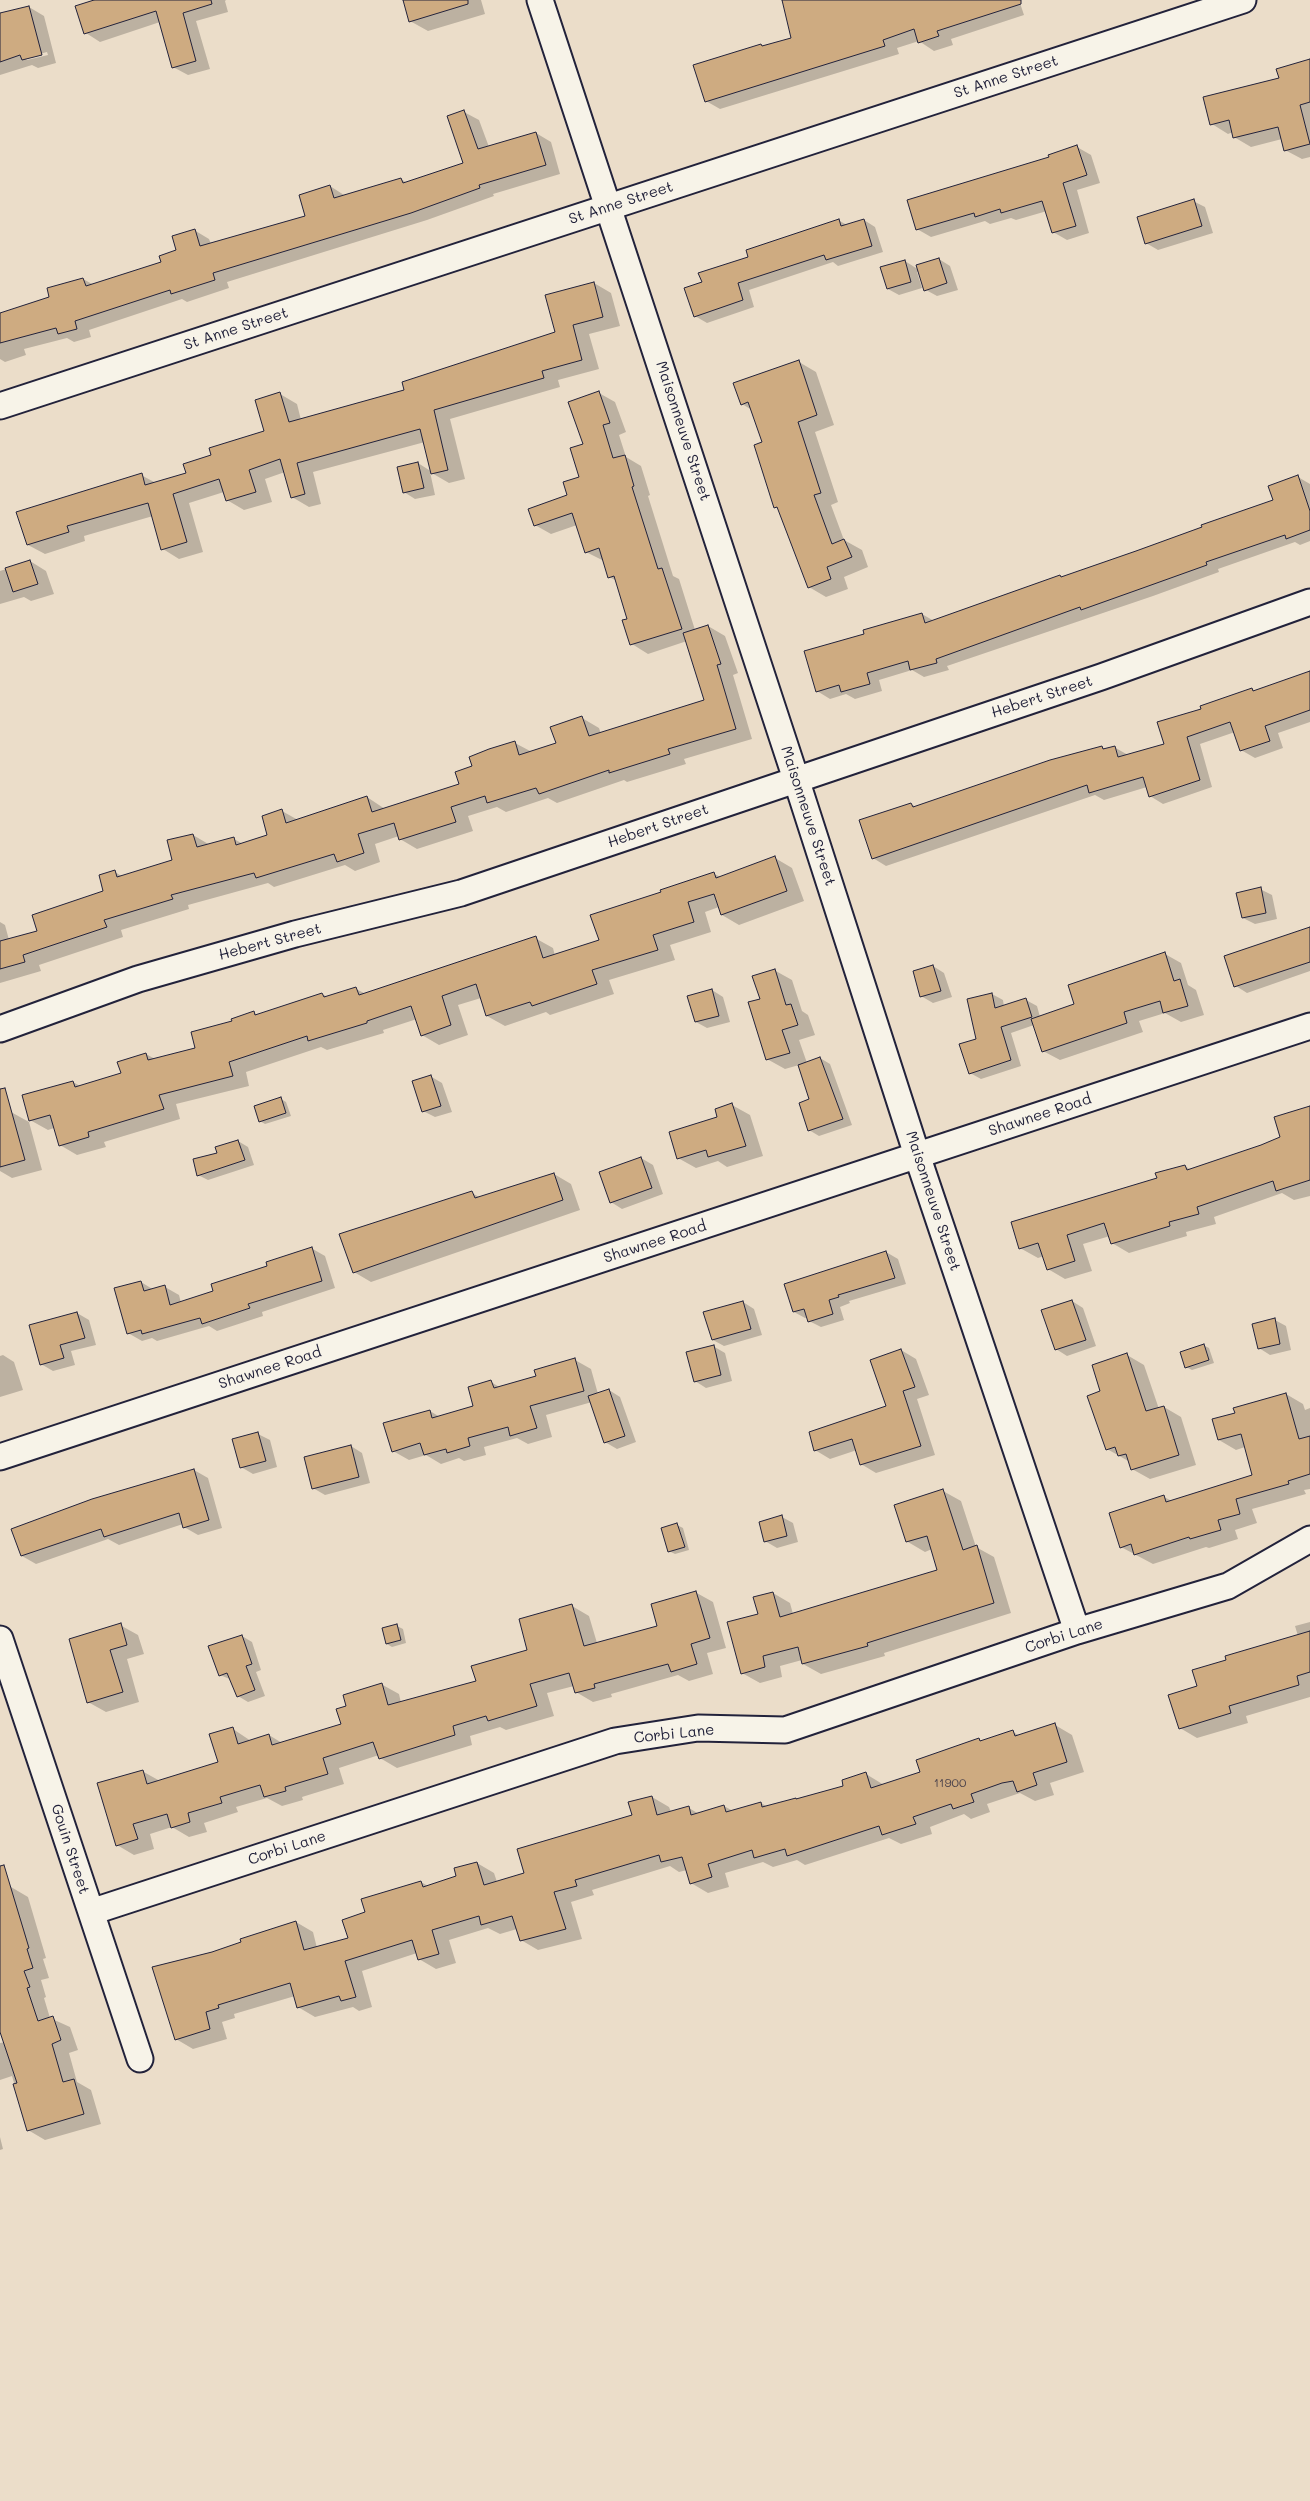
<!DOCTYPE html>
<style>
body{margin:0}
canvas{display:block;background:#ebddc9}
</style>
<canvas width="1310" height="2501"></canvas>
<script>
const ctx = document.querySelector('canvas').getContext('2d');
ctx.lineJoin = 'round';
function fill(path, color) {
  ctx.fillStyle = color;
  ctx.fill(path, 'evenodd');
}
function poly(rows) {
  const path = new Path2D();
  for (const r of rows) {
    path.moveTo(r[0], r[1]);
    for (let i = 2; i < r.length; i += 2) path.lineTo(r[i], r[i + 1]);
  }
  return path;
}
function trace(path, color, width, dash) {
  ctx.strokeStyle = color;
  ctx.lineWidth = width;
  ctx.lineCap = dash ? 'butt' : 'round';
  ctx.setLineDash(dash || []);
  ctx.stroke(path);
}
function drawText(font, color, halo, rows, align = 'center') {
  ctx.font = font + ' Mali,sans-serif';
  ctx.lineWidth = 4.5;
  ctx.setLineDash([]);
  ctx.textBaseline = 'middle';
  ctx.strokeStyle = halo;
  ctx.fillStyle = color;
  for (const [text, x, y, turn = 0] of rows) {
    ctx.save();
    ctx.translate(x, y);
    ctx.rotate((+turn || 0) * Math.PI / 180);
    ctx.textAlign = isNaN(turn) ? turn : align;
    if (halo) ctx.strokeText(text, 0, 0);
    ctx.fillText(text, 0, 0);
    ctx.restore();
  }
}
const shadow = poly([
 [98,0,226,0,225,1,228,12,196,21,210,69,188,75,173,67,160,22,100,42,86,33],
 [404,0,481,0,485,14,428,31,410,21],
 [783,0,1019,0,1024,15,951,39,953,45,934,51,919,41,897,48,899,54,720,109,706,101,761,45,764,47,793,38],
 [29,7,44,16,56,63,38,68,32,65,0,75,0,30],
 [47,52,48,55,27,60,25,58],
 [1310,60,1310,157,1302,159,1285,150,1282,139,1251,147,1234,137,1233,132,1228,134,1212,124],
 [464,112,479,120,489,147,536,133,551,142,560,174,493,194,494,196,427,220,227,282,229,288,187,302,182,299,89,330,91,337,74,342,67,338,24,349,26,355,5,362,0,359,0,315,51,298,83,279,94,285,162,262,178,251,194,230,209,239,211,244,307,217,330,186,344,195,401,179,407,183,465,164],
 [1077,147,1091,155,1100,183,1077,190,1089,233,1067,240,1053,232,1047,211,1016,220,1011,218,990,224,985,221,931,237,917,229],
 [1193,201,1205,207,1213,233,1158,250,1146,243],
 [838,220,847,225,864,220,875,227,883,252,838,266,833,262,749,290,754,307,707,323,695,316,750,258],
 [939,259,950,266,958,290,937,296,926,290,920,271,917,272,922,288,899,295,888,289,905,261,919,270],
 [594,283,611,293,620,326,589,334,599,369,558,380,560,387,450,419,465,479,449,483,430,472,435,495,415,499,404,492,418,463,432,472,425,442,313,472,321,504,309,507,292,497,285,472,265,479,272,502,244,510,227,500,224,492,189,503,203,552,179,559,163,549,153,516,84,536,85,541,45,554,28,545,141,475,156,483,187,474,213,456,266,432,280,394,297,404,301,420,406,391,557,333],
 [799,362,816,372,834,425,815,432,838,502,831,505,844,540,862,550,868,567,844,577,848,589,826,597,809,587,779,509,775,507,764,443,752,410,742,404],
 [599,393,615,402,626,432,619,435,626,457,641,466,650,495,648,496,673,576,679,579,695,630,708,626,725,636,738,673,733,675,752,739,684,759,686,764,627,782,624,780,557,803,548,798,506,812,497,807,468,816,473,831,417,849,400,839,399,836,375,844,380,862,355,871,345,865,274,887,268,883,188,905,189,909,121,930,123,937,39,965,41,971,0,983,0,922,5,925,9,940,39,932,105,892,115,872,123,877,174,860,193,835,210,845,234,839,243,844,269,836,282,811,298,820,367,797,385,809,460,785,473,767,515,743,532,752,557,744,582,718,599,728,601,734,706,701,687,641,648,654,632,644,629,620,617,581,609,577,604,561,586,552,577,525,551,534,535,525,568,496,580,478,584,445],
 [1298,477,1310,484,1310,541,1300,545,1295,542,1218,569,1219,572,1153,596,947,666,949,670,924,677,912,670,879,680,882,691,855,699,846,694,830,699,817,691,866,635,922,614,934,621,1063,578,1274,501],
 [30,561,46,571,54,594,31,601,24,597,0,604,0,571],
 [1310,673,1310,722,1278,733,1283,748,1255,758,1241,750,1235,732,1200,744,1212,787,1163,804,1150,796,1147,787,1104,800,1095,795,886,866,873,858,911,804,916,807,1101,747,1106,749,1114,747,1128,755,1165,745,1203,710,1252,689,1256,691],
 [775,858,792,868,804,901,739,925,722,915,719,907,705,912,711,932,670,945,675,960,609,980,614,994,550,1015,546,1012,505,1026,487,1016,481,998,458,1005,468,1035,439,1045,422,1035,417,1019,383,1030,384,1033,327,1050,321,1047,246,1072,249,1086,176,1104,180,1119,104,1142,106,1147,77,1155,60,1145,54,1128,48,1130,30,1120,73,1082,80,1086,122,1074,146,1054,155,1059,197,1048,233,1022,254,1013,258,1015,322,994,328,997,356,989,366,994,535,938,553,948,555,956,600,941,714,874,721,877],
 [1260,889,1272,895,1277,919,1255,924,1243,918],
 [1310,929,1310,971,1247,993,1236,986],
 [1165,954,1181,963,1188,985,1196,990,1204,1015,1181,1022,1165,1013,1139,1021,1143,1032,1060,1060,1043,1051,1034,1025,1011,1033,1021,1066,981,1079,970,1073,977,1039,992,994,1003,1000,1004,1007,1026,1000,1037,1006,1040,1017,1076,1005],
 [933,966,944,973,952,997,933,1003,921,996],
 [774,970,792,980,802,1011,808,1015,815,1035,799,1040,807,1063,820,1058,830,1064,852,1125,819,1136,809,1130,811,1100,799,1065,785,1069,767,1059,761,1000],
 [712,990,723,997,730,1022,707,1028,696,1022],
 [430,1076,442,1083,452,1112,435,1117,423,1111],
 [281,1099,286,1102,291,1116,265,1124,260,1121],
 [732,1105,750,1115,763,1156,727,1167,718,1161,696,1168,678,1158],
 [1310,1107,1310,1196,1294,1200,1282,1193,1214,1217,1216,1224,1186,1232,1187,1236,1129,1253,1112,1243,1110,1236,1083,1244,1092,1271,1065,1279,1048,1269,1044,1256,1038,1258,1020,1248,1185,1166,1191,1170,1282,1138],
 [11,1112,29,1122,42,1170,12,1178,0,1171,0,1115],
 [238,1141,248,1147,254,1165,208,1180,198,1175,219,1153],
 [641,1158,653,1165,663,1194,622,1209,611,1202],
 [554,1174,571,1184,580,1210,371,1282,354,1272,472,1193,481,1198],
 [311,1248,325,1256,335,1288,262,1312,263,1316,217,1331,209,1326,157,1341,152,1338,142,1341,128,1333,141,1282,154,1290,165,1287,179,1295,181,1303,215,1292],
 [886,1252,898,1259,906,1284,849,1301,850,1303,840,1307,844,1320,821,1327,809,1321,808,1317,805,1318,794,1312],
 [1072,1301,1083,1308,1096,1346,1067,1356,1056,1349],
 [743,1302,754,1309,762,1335,724,1346,713,1340],
 [77,1313,89,1320,96,1345,71,1351,75,1365,53,1371,41,1364],
 [1275,1320,1286,1326,1291,1350,1270,1355,1259,1348],
 [1203,1345,1209,1348,1214,1363,1192,1370,1186,1367],
 [713,1346,725,1353,732,1381,706,1388,695,1381],
 [901,1350,916,1359,929,1395,917,1399,935,1455,876,1473,861,1464,857,1450,830,1459,815,1450,888,1407],
 [3,1355,14,1362,23,1390,0,1397,0,1356],
 [1127,1355,1144,1365,1159,1409,1164,1407,1181,1417,1196,1465,1150,1479,1132,1469,1130,1462,1107,1449],
 [575,1360,591,1369,598,1394,609,1390,620,1397,636,1442,617,1449,605,1442,592,1402,546,1415,552,1437,528,1444,517,1438,484,1447,486,1455,464,1461,459,1458,441,1464,426,1455,409,1460,393,1451,430,1411,440,1417,475,1407,491,1382,501,1388,537,1377],
 [1286,1394,1303,1404,1305,1410,1310,1408,1310,1489,1304,1490,1306,1494,1252,1509,1257,1523,1235,1530,1238,1539,1209,1548,1206,1547,1153,1564,1121,1547,1164,1497,1172,1501,1254,1476,1245,1447,1236,1450,1219,1440,1236,1414],
 [258,1434,270,1440,277,1467,253,1474,241,1467],
 [351,1446,362,1453,370,1483,325,1495,313,1488],
 [194,1470,208,1478,222,1528,198,1535,184,1527,183,1524,119,1545,108,1539,36,1564,22,1556],
 [943,1491,961,1501,976,1547,994,1557,1011,1613,884,1653,885,1656,821,1674,803,1664,802,1660,780,1666,782,1677,760,1683,742,1673,759,1614,773,1593,790,1603,793,1614,939,1571,932,1549,925,1552,908,1542],
 [782,1517,793,1523,798,1542,777,1548,765,1541],
 [677,1525,683,1528,689,1550,675,1554,669,1551],
 [695,1592,713,1602,726,1648,707,1653,713,1674,689,1681,678,1675,611,1694,612,1697,593,1702,576,1692,574,1686,547,1693,554,1716,506,1730,500,1727,470,1736,472,1745,397,1768,380,1758,379,1755,339,1768,344,1784,302,1797,303,1800,282,1806,267,1798,236,1807,238,1812,204,1823,207,1832,189,1837,172,1827,150,1834,154,1849,134,1855,117,1845,142,1771,160,1781,219,1763,233,1729,251,1741,269,1735,282,1743,343,1725,348,1707,381,1684,399,1694,401,1703,477,1681,528,1651,572,1606,589,1616,597,1643,659,1626],
 [1310,1622,1310,1697,1246,1716,1248,1723,1197,1738,1180,1728,1199,1687,1228,1661,1298,1636,1295,1626],
 [120,1625,138,1635,144,1654,127,1659,139,1702,106,1712,88,1702],
 [397,1626,403,1629,406,1643,392,1647,387,1644],
 [242,1636,252,1642,261,1670,256,1672,265,1696,248,1702,238,1696,232,1680,220,1675],
 [1055,1725,1072,1735,1084,1772,1050,1783,1054,1795,1035,1801,1020,1793,987,1804,990,1812,971,1819,964,1814,930,1827,932,1834,901,1844,889,1838,805,1865,797,1860,773,1867,763,1862,725,1873,729,1887,708,1893,691,1883,687,1870,679,1872,670,1866,592,1890,594,1895,571,1902,582,1939,538,1950,521,1940,517,1929,500,1934,488,1928,449,1940,456,1963,436,1969,419,1959,417,1953,362,1971,372,2007,359,2011,353,2007,315,2017,298,2007,295,1996,234,2014,235,2018,222,2022,227,2039,193,2049,176,2039,213,1953,296,1922,313,1932,317,1948,349,1939,367,1913,421,1882,428,1886,458,1877,477,1863,494,1873,497,1882,526,1874,633,1816,652,1797,669,1807,671,1812,689,1808,699,1814,724,1806,733,1811,761,1803,768,1807,845,1786,866,1774,884,1785,922,1772,979,1740,983,1741,1013,1732,1020,1736],
 [11,1887,28,1897,46,1958,43,1959,49,1978,41,1980,46,1997,44,1998,50,2018,70,2027,78,2050,69,2053,77,2082,91,2090,101,2124,45,2140,28,2130,12,2076,0,2080,0,2043,5,2042,0,2028,0,1891],
 [0,2137,3,2149,0,2150]
]);
const building = poly([
 [94,0,211,0,212,4,183,13,196,61,172,68,156,11,84,34,75,6,94,0],
 [403,0,468,0,468,4,409,22,403,0],
 [782,0,1021,0,1021,4,937,31,939,36,918,43,914,29,883,40,885,46,705,102,693,65,761,44,762,46,791,38,782,0],
 [29,6,42,55,22,60,20,55,0,62,0,13,29,6],
 [1310,59,1310,102,1300,105,1310,144,1284,151,1278,127,1233,138,1229,120,1210,125,1203,97,1279,78,1276,69,1310,59],
 [464,110,478,149,536,132,546,165,479,185,480,188,411,213,213,273,215,280,171,294,170,290,75,321,77,329,58,334,56,328,0,343,0,313,49,297,47,288,83,278,86,286,161,262,159,256,176,250,172,236,195,229,200,246,305,216,299,195,330,185,334,198,401,178,403,183,463,163,447,116,464,110],
 [1077,145,1087,175,1063,183,1076,226,1052,233,1042,201,1001,213,1000,209,975,217,974,213,916,230,907,200,1049,157,1048,155,1077,145],
 [1194,199,1202,226,1145,244,1137,217,1194,199],
 [839,219,841,226,864,219,872,246,826,260,824,255,738,283,743,300,694,317,684,288,702,282,698,273,748,257,746,250,839,219],
 [939,258,947,283,924,291,916,265,939,258],
 [905,260,911,282,887,289,880,267,905,260],
 [594,282,603,317,573,325,582,360,542,371,544,378,434,410,448,470,431,474,420,429,297,463,305,494,291,498,280,459,249,470,256,492,226,501,219,479,173,494,187,542,161,550,148,503,67,526,69,532,27,545,16,512,142,473,145,485,186,473,183,464,211,455,209,448,264,431,255,400,280,392,289,422,404,390,402,382,555,332,545,295,594,282],
 [799,360,817,415,798,422,821,493,814,495,832,544,844,539,852,557,827,567,831,579,808,588,777,507,774,508,754,445,762,442,748,402,741,405,733,383,799,360],
 [599,391,610,423,603,425,613,458,625,455,634,486,632,487,658,569,662,568,682,629,630,645,622,620,627,619,614,576,608,578,599,548,585,553,572,513,534,526,528,509,567,495,563,482,579,477,570,448,583,444,568,402,599,391],
 [418,462,424,488,403,493,397,467,418,462],
 [1298,475,1310,511,1310,530,1286,539,1285,535,1206,562,1207,565,1140,589,1081,610,1080,607,936,659,937,663,910,670,908,661,867,673,870,684,841,692,839,685,816,692,804,651,864,634,863,630,922,613,925,623,1060,575,1061,577,1136,551,1202,527,1201,525,1273,500,1268,486,1298,475],
 [30,560,38,584,13,592,5,568,30,560],
 [708,625,721,664,717,665,736,729,668,749,670,754,609,773,609,770,539,794,536,788,487,803,485,796,451,807,456,822,399,840,394,823,358,834,364,853,337,862,334,854,256,878,254,873,171,895,173,899,104,920,107,927,23,955,25,962,0,969,0,941,37,931,32,915,103,891,99,875,115,870,117,877,172,860,167,840,193,834,197,847,234,837,236,845,267,835,262,816,282,809,286,823,367,796,372,812,459,784,455,772,472,766,469,757,489,749,515,741,519,755,556,743,550,727,582,716,589,736,704,700,683,633,708,625],
 [1310,671,1310,710,1265,726,1270,741,1240,751,1230,722,1187,737,1200,780,1149,797,1143,777,1089,793,1087,785,872,859,859,820,911,803,913,807,1050,760,1102,746,1103,749,1115,746,1118,757,1164,744,1157,722,1201,709,1200,706,1252,688,1253,691,1310,671],
 [775,856,787,891,721,915,714,894,688,902,694,922,653,935,658,950,592,970,597,984,532,1006,530,1002,486,1016,476,984,442,996,451,1025,421,1036,411,1006,367,1021,367,1023,308,1041,307,1036,229,1062,233,1076,159,1095,164,1109,88,1132,89,1137,59,1146,50,1115,29,1121,22,1095,73,1081,75,1087,121,1073,117,1062,146,1053,148,1060,195,1048,191,1032,232,1021,231,1019,254,1011,255,1015,322,993,324,997,356,987,359,995,536,936,543,958,599,940,590,915,661,892,660,890,714,872,716,878,775,856],
 [1261,887,1266,913,1242,918,1236,893,1261,887],
 [1310,927,1310,962,1234,987,1224,956,1310,927],
 [1165,952,1174,981,1180,979,1188,1006,1163,1013,1160,1001,1124,1012,1127,1023,1042,1052,1031,1019,1074,1004,1068,985,1165,952],
 [933,965,941,991,920,997,913,971,933,965],
 [775,969,786,1005,791,1004,798,1025,782,1030,790,1053,766,1060,748,1002,760,999,752,976,775,969],
 [712,989,719,1016,695,1022,687,996,712,989],
 [992,993,995,1008,1026,998,1032,1017,1001,1027,1011,1060,969,1074,959,1044,976,1039,967,999,992,993],
 [820,1057,843,1119,808,1131,799,1103,809,1099,798,1065,820,1057],
 [431,1075,441,1106,422,1112,412,1081,431,1075],
 [5,1088,25,1160,0,1167,0,1089,5,1088],
 [281,1097,286,1113,259,1122,254,1106,281,1097],
 [732,1103,746,1146,708,1157,706,1150,677,1159,669,1132,717,1117,715,1109,732,1103],
 [1310,1106,1310,1180,1276,1191,1273,1181,1197,1207,1199,1214,1169,1222,1170,1226,1111,1244,1104,1223,1067,1235,1075,1261,1047,1270,1038,1243,1019,1249,1011,1222,1157,1178,1155,1173,1185,1165,1187,1170,1261,1145,1280,1137,1274,1117,1310,1106],
 [238,1140,245,1160,197,1176,193,1159,217,1153,215,1147,238,1140],
 [641,1157,652,1188,610,1203,599,1172,641,1157],
 [554,1173,563,1200,353,1273,339,1234,472,1191,475,1198,554,1173],
 [312,1247,322,1281,248,1304,250,1308,202,1324,200,1318,142,1334,141,1330,127,1334,114,1288,141,1281,144,1291,165,1285,170,1305,213,1291,211,1284,267,1266,266,1262,312,1247],
 [886,1251,895,1278,838,1295,839,1297,829,1300,833,1314,808,1322,804,1309,793,1312,784,1284,886,1251],
 [1072,1300,1086,1340,1055,1350,1041,1310,1072,1300],
 [743,1301,751,1329,712,1340,703,1312,743,1301],
 [77,1312,85,1338,60,1345,64,1358,40,1365,29,1325,77,1312],
 [1275,1318,1280,1344,1258,1349,1252,1324,1275,1318],
 [1204,1344,1209,1360,1185,1368,1180,1352,1204,1344],
 [714,1345,721,1375,694,1382,686,1352,714,1345],
 [901,1349,915,1387,903,1391,921,1446,860,1465,852,1439,814,1451,809,1432,886,1406,870,1360,901,1349],
 [1127,1353,1146,1411,1164,1406,1179,1455,1131,1470,1126,1454,1118,1456,1115,1447,1106,1450,1087,1396,1100,1391,1092,1365,1127,1353],
 [575,1358,584,1391,530,1406,537,1428,510,1436,508,1427,468,1438,470,1446,447,1453,446,1449,424,1455,420,1443,392,1452,383,1423,430,1410,432,1418,473,1406,468,1387,491,1380,494,1388,536,1376,534,1370,575,1358],
 [609,1389,625,1436,604,1443,588,1396,609,1389],
 [1286,1393,1299,1439,1310,1436,1310,1474,1288,1481,1289,1484,1236,1499,1240,1514,1218,1520,1221,1530,1190,1539,1189,1537,1134,1555,1131,1544,1120,1548,1109,1513,1164,1495,1166,1502,1252,1475,1241,1434,1218,1440,1212,1419,1235,1413,1233,1408,1286,1393],
 [258,1432,266,1461,240,1468,232,1439,258,1432],
 [351,1445,359,1477,312,1489,304,1457,351,1445],
 [194,1469,209,1520,183,1528,179,1513,104,1537,101,1529,21,1556,11,1529,92,1499,194,1469],
 [943,1489,963,1550,977,1545,994,1603,867,1643,868,1646,802,1664,798,1647,763,1656,765,1667,741,1674,727,1622,758,1614,753,1597,773,1592,780,1617,937,1570,927,1536,906,1542,894,1505,943,1489],
 [782,1515,787,1536,764,1542,759,1522,782,1515],
 [677,1523,685,1547,668,1552,661,1528,677,1523],
 [696,1591,710,1638,691,1644,697,1664,671,1672,668,1664,594,1684,595,1688,575,1693,569,1673,530,1684,537,1706,488,1721,486,1716,453,1726,455,1735,379,1759,373,1742,323,1758,328,1774,285,1787,286,1791,264,1797,260,1785,220,1797,222,1803,188,1813,190,1822,171,1828,167,1814,133,1824,138,1839,116,1846,97,1783,143,1770,147,1784,218,1762,209,1734,233,1727,238,1744,269,1734,272,1745,341,1724,336,1709,346,1706,343,1695,382,1683,388,1705,476,1681,471,1666,527,1650,519,1619,572,1604,584,1646,657,1626,651,1604,696,1591],
 [121,1623,127,1645,110,1650,123,1692,87,1703,69,1639,121,1623],
 [397,1624,401,1640,386,1644,382,1628,397,1624],
 [1310,1631,1310,1672,1297,1676,1299,1685,1229,1706,1231,1713,1179,1729,1168,1695,1197,1686,1192,1670,1226,1660,1225,1656,1310,1631],
 [242,1635,252,1664,246,1666,255,1690,237,1697,227,1673,219,1676,208,1646,242,1635],
 [1055,1723,1067,1762,1033,1773,1037,1785,1017,1792,1013,1781,1002,1783,971,1794,974,1802,953,1809,951,1804,913,1817,916,1824,882,1835,879,1826,787,1856,785,1849,754,1858,752,1850,708,1864,712,1877,690,1884,682,1857,661,1862,659,1855,575,1880,577,1886,554,1892,566,1929,520,1941,512,1916,481,1925,479,1916,432,1930,439,1954,418,1960,412,1940,345,1961,356,1997,341,2001,339,1996,297,2008,290,1983,218,2005,219,2008,206,2012,210,2029,175,2040,152,1967,212,1952,241,1942,240,1939,296,1921,304,1950,348,1938,342,1920,365,1912,361,1899,421,1881,423,1887,456,1876,454,1868,477,1862,484,1885,524,1873,517,1849,632,1815,628,1802,652,1796,657,1815,689,1806,691,1815,724,1805,726,1812,761,1802,762,1807,796,1798,796,1799,843,1786,842,1780,866,1772,871,1788,920,1772,916,1760,979,1738,980,1741,1013,1730,1015,1736,1055,1723],
 [4,1865,29,1948,27,1949,33,1968,24,1971,30,1987,27,1988,38,2021,53,2016,61,2040,52,2044,63,2082,74,2079,84,2114,27,2131,13,2084,17,2083,0,2032,0,1866,4,1865]
]);
const minor = poly([
 [540,0,796,779,917,1155,1077,1631],
 [0,406,1243,0],
 [0,1029,138,979,295,934,461,893,1101,677,1310,602],
 [0,1457,1310,1026],
 [0,1639,140,2059],
 [91,1912,615,1741,698,1728,785,1730,1077,1631,1228,1586,1310,1539]
]);
const numberNames = [
 ["11900",950,1783]
];
const streetNames = [
 ["St Anne Street",1006,77,-18],
 ["St Anne Street",621,203,-18],
 ["St Anne Street",236,329,-18],
 ["Maisonneuve Street",683,431,72],
 ["Hebert Street",1042,697,-18],
 ["Maisonneuve Street",808,816,72],
 ["Hebert Street",658,826,-19],
 ["Hebert Street",270,942,-15],
 ["Shawnee Road",1040,1115,-18],
 ["Maisonneuve Street",933,1201,72],
 ["Shawnee Road",655,1242,-18],
 ["Shawnee Road",270,1368,-18],
 ["Corbi Lane",1064,1636,-18],
 ["Corbi Lane",674,1734,-6],
 ["Corbi Lane",287,1848,-18],
 ["Gouin Street",70,1849,72]
];
fill(shadow, '#0003');
fill(building, '#ceab81');
trace(building, '#22223b', 1);
trace(minor, '#22223b', 29);
trace(minor, '#f7f3e8', 25);
drawText('12px', '#4d444c', null, numberNames);
drawText('15px', '#22223b', '#f7f3e8', streetNames);
</script>
